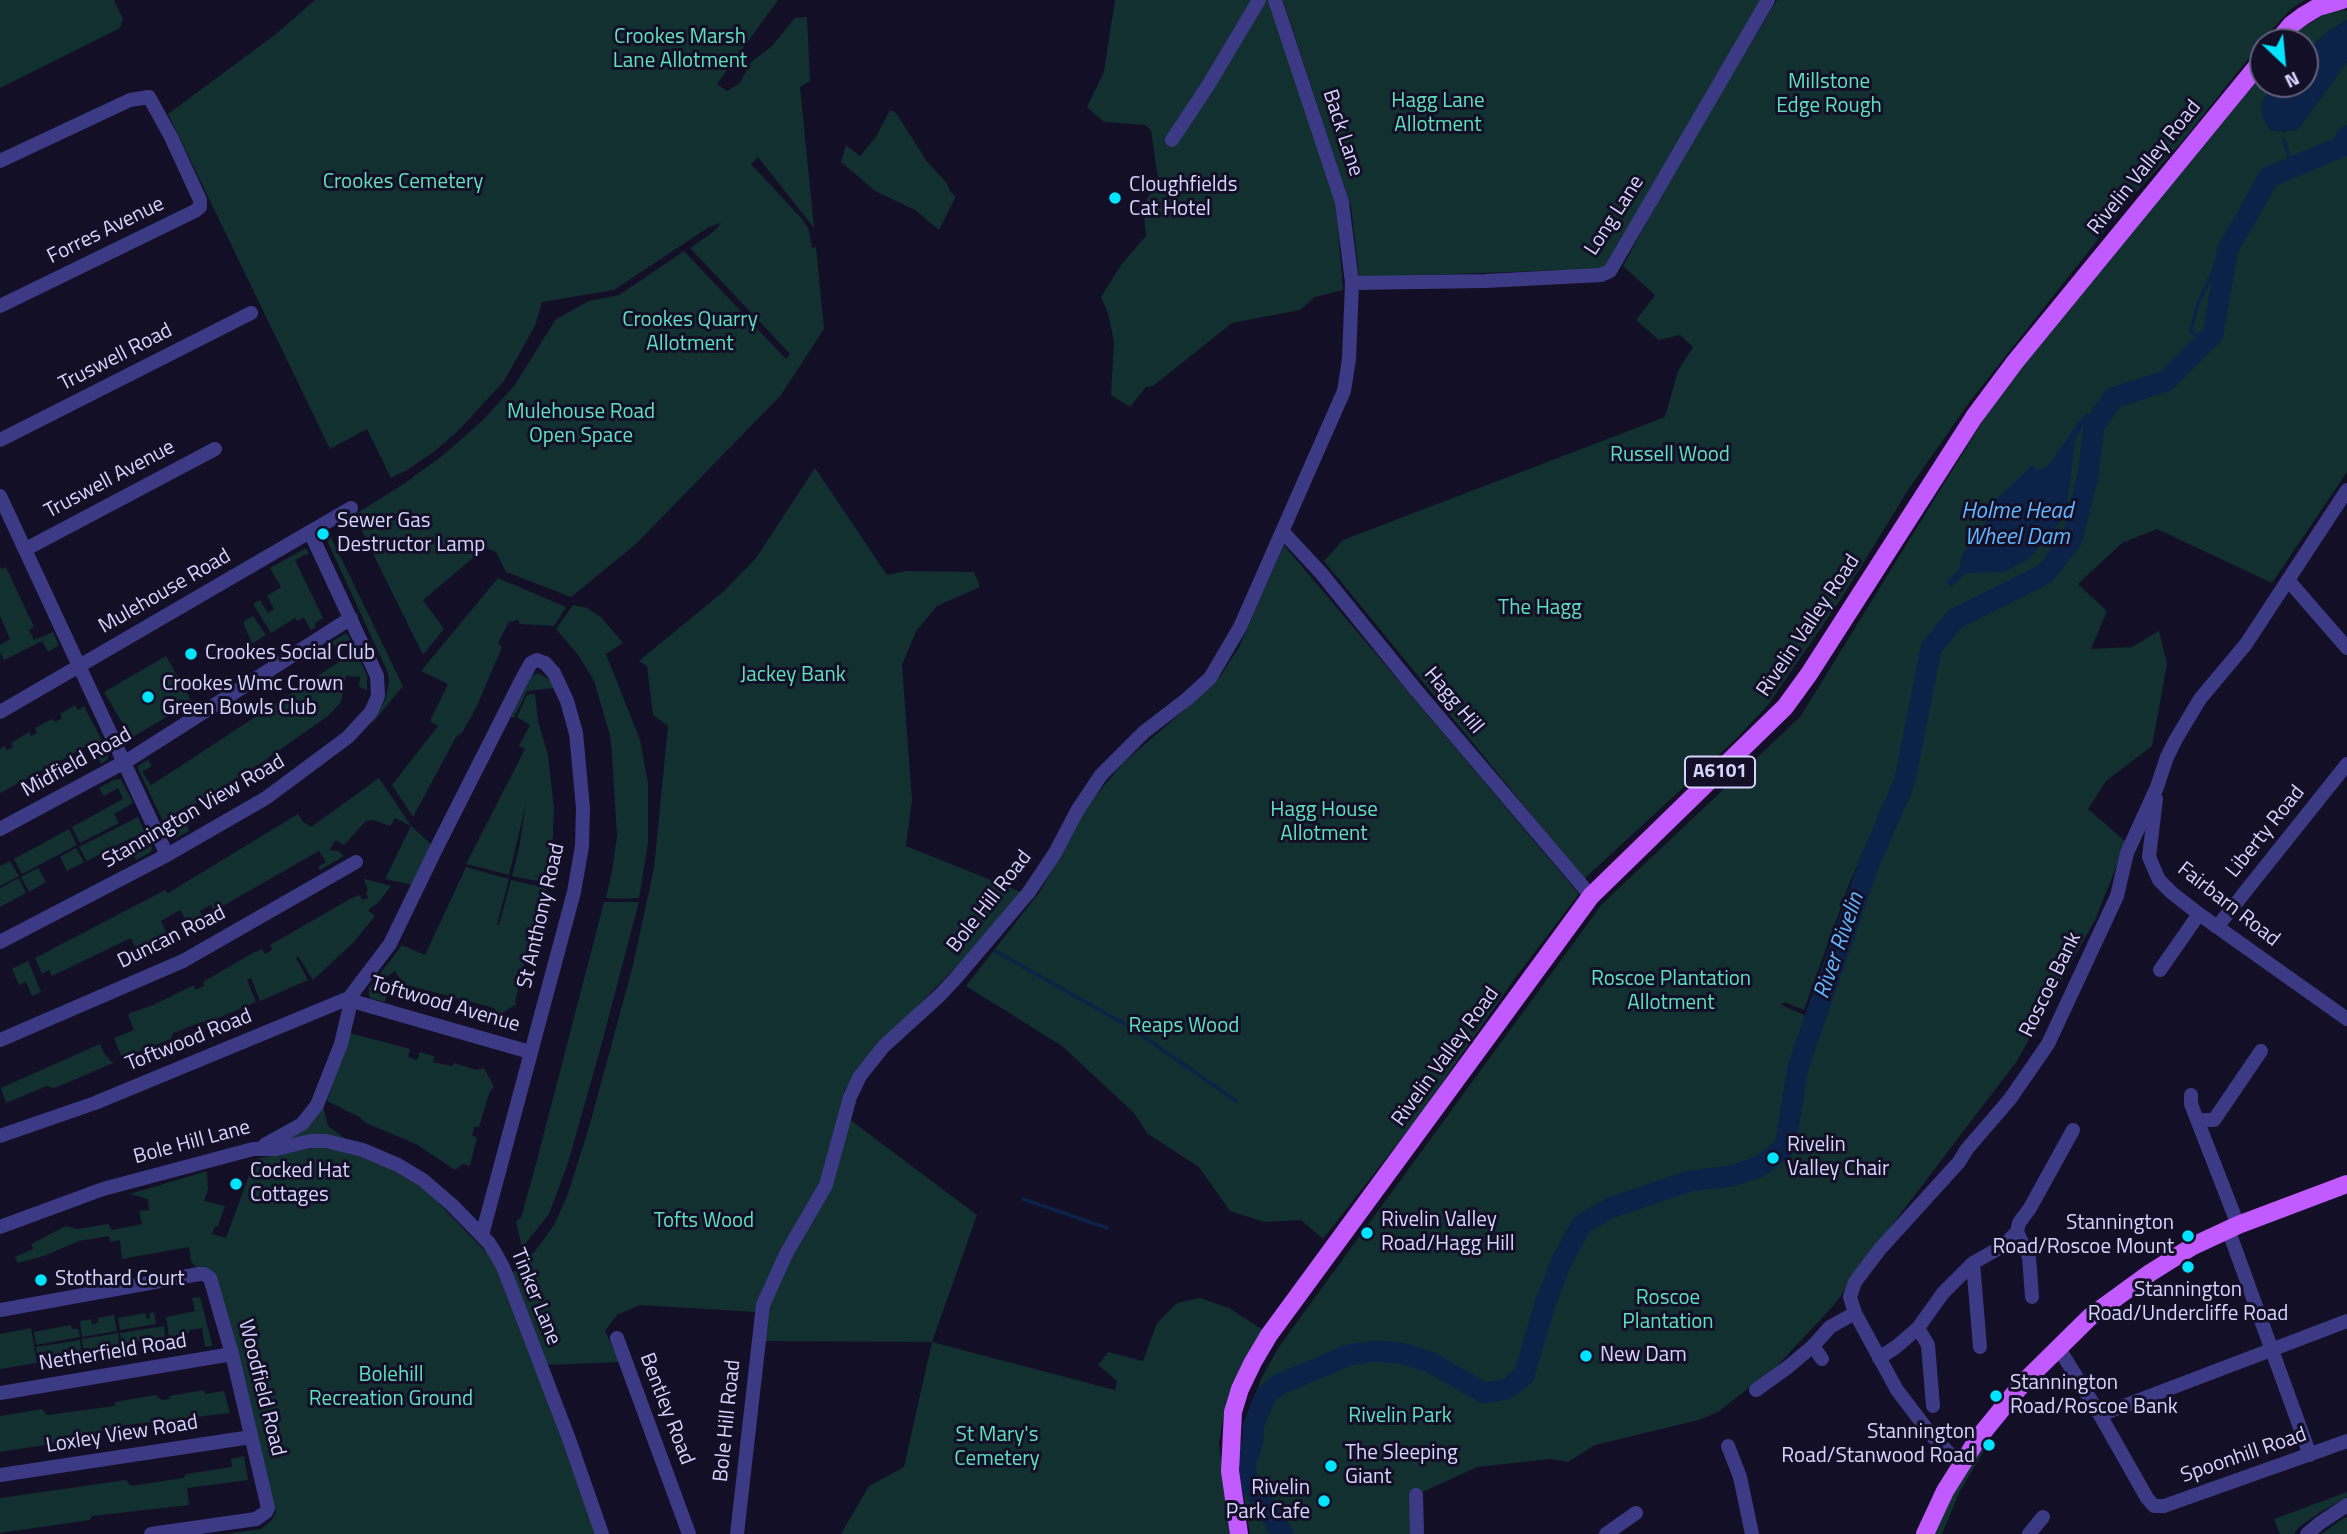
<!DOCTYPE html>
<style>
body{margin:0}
#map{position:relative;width:2347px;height:1534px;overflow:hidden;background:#130f26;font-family:"Titillium Web",sans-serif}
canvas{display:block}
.north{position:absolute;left:2249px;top:28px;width:70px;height:70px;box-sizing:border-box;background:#130f26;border:2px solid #625e7d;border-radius:50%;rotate:154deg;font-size:19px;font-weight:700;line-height:28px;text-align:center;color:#d9d4ff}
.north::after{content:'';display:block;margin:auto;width:24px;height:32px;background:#00e5ff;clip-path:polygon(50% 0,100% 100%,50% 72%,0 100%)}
</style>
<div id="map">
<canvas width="2347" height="1534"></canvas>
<div class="north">N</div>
</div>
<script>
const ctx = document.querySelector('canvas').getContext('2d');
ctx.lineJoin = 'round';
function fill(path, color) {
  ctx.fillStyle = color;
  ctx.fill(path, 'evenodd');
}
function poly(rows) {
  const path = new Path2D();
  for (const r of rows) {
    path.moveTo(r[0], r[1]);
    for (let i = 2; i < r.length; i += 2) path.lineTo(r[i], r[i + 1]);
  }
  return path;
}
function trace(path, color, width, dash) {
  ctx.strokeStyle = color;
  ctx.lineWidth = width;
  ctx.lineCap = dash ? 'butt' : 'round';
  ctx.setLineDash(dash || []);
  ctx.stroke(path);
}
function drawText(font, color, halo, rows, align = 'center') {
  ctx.font = font + ' "Titillium Web",sans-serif';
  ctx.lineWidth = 6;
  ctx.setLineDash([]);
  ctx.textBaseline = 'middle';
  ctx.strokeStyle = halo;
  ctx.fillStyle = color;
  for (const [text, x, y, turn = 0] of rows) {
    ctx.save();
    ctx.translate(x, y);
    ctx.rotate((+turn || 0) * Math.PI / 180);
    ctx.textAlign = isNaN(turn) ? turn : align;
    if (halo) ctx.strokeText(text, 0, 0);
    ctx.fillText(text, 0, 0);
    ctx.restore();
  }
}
const green = poly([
 [0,0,114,0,123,19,120,28,0,88],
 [315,0,778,0,717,84,727,91,740,83,751,62,771,47,795,18,807,17,810,81,800,87,814,228,758,157,751,164,802,219,809,230,812,248,816,247,824,329,781,395,636,544,571,597,506,572,496,552,485,548,423,600,444,629,423,655,354,515,405,483,442,456,482,421,514,386,556,319,589,301,619,295,684,251,786,359,790,354,690,248,713,232,721,223,709,227,614,290,542,302,535,326,504,381,460,429,435,451,407,470,391,478,367,429,330,449,168,114,276,34],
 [1115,0,1269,0,1336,203,1343,290,1315,297,1300,310,1232,323,1153,386,1146,387,1130,407,1111,395,1114,342,1108,313,1101,297,1121,265,1146,236,1143,206,1158,179,1151,130,1145,125,1104,122,1087,107,1104,72],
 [1283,0,1763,0,1609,265,1602,269,1359,277,1351,207],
 [1777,0,2305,0,2291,9,2268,34,2181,143,2130,199,1971,400,1910,487,1841,599,1768,705,1736,739,1584,879,1324,561,1343,540,1665,417,1678,371,1693,347,1680,335,1659,340,1636,320,1655,295,1623,266,1673,173],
 [2347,10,2347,20,2330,30,2305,52,2305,42,2288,42,2298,30,2330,11],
 [2347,62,2347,128,2338,145,2266,173,2225,243,2207,332,2167,374,2117,392,2108,398,2091,426,2084,474,2066,536,2038,570,1952,614,1932,637,1901,772,1875,839,1870,837,1850,882,1804,1010,1784,1002,1781,1005,1807,1016,1791,1067,1786,1111,1778,1149,1755,1165,1723,1173,1685,1177,1634,1191,1603,1204,1574,1225,1560,1249,1532,1315,1526,1350,1517,1371,1508,1379,1486,1383,1455,1370,1436,1357,1429,1359,1395,1348,1363,1345,1352,1350,1360,1361,1381,1357,1410,1363,1481,1398,1509,1393,1528,1376,1553,1295,1582,1232,1611,1212,1691,1186,1732,1182,1766,1169,1788,1152,1807,1061,1844,962,1871,880,1911,794,1936,648,1958,621,2044,579,2076,540,2091,479,2096,428,2118,401,2168,386,2217,337,2232,250,2270,179,2342,151,2347,142,2347,472,2272,583,2157,529,2122,543,2078,584,2107,611,2091,649,2132,647,2159,631,2167,664,2152,746,2106,781,2088,809,2126,842,2096,918,2017,1061,1879,1242,1834,1305,1777,1366,1718,1412,1699,1420,1595,1445,1568,1462,1551,1459,1477,1467,1412,1497,1413,1534,1250,1534,1241,1480,1242,1443,1248,1412,1262,1377,1278,1348,1602,904,1800,717,1998,396,2263,72,2263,84,2275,84,2271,86,2269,129,2282,132,2298,129],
 [890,110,896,113,928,163,946,182,951,193,956,196,939,230,915,210,875,191,841,162,846,145,860,156,876,137],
 [815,468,887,575,906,571,974,572,980,587,937,606,916,631,902,665,912,800,906,846,1021,892,975,948,882,1042,844,1091,837,1145,845,1116,977,1215,932,1342,1115,1390,1117,1381,1098,1365,1108,1352,1143,1361,1157,1323,1177,1303,1200,1298,1229,1308,1265,1331,1244,1364,1226,1402,1219,1443,1230,1534,841,1534,869,1486,904,1467,932,1342,758,1341,760,1320,755,1312,640,1305,617,1315,605,1331,620,1362,547,1365,512,1274,536,1250,554,1225,568,1194,591,1120,633,965,654,868,668,726,653,715,647,666,639,661,724,591,756,558],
 [330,535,403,686,370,726,386,698,389,681,388,673,325,536],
 [1284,545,1579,894,1516,977,1416,1120,1323,1239,1301,1220,1265,1222,1230,1211,1199,1167,1148,1134,1134,1113,1062,1046,966,986,1041,890,1084,810,1123,763,1189,706,1221,675,1239,647],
 [306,548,309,553,295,560,323,618,315,623,316,627,311,630,304,618,297,621,295,618,271,633,253,604,260,600,268,613,274,609,267,596,281,587,270,568],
 [0,567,2,569,6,567,34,627,29,630,34,640,53,632,59,645,48,652,42,641,4,660,0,652,0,645,10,639,0,616],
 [498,578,566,607,554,626,520,624,518,620,509,622,498,643,502,647,476,708,462,733,456,737,413,817,392,785,438,726,430,721,448,684,421,671],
 [573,605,587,608,601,617,623,643,606,654,640,740,648,783,648,843,639,898,615,899,606,898,612,871,617,836,612,755,610,735,594,681,579,656,556,629],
 [253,616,266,635,252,644,243,622],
 [344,634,348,635,367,675,367,690,359,687,360,677,346,676,341,702,328,716,261,763,194,805,186,806,171,816,178,829,187,824,189,831,175,839,170,836,138,769,139,765,148,760,152,766,142,772,151,785,170,773,351,654,344,642,335,647,332,642],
 [166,656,192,702,131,738,104,692],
 [539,673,550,680,554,688,527,691,514,718,511,717,531,676],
 [535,694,538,721,548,755,554,809,552,856,546,883,512,876,519,848,526,804,509,875,466,864,525,749,519,746,530,725,517,717,527,695],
 [75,705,78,710,84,706,109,754,107,760,101,764,96,755,103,751,97,741,0,793,0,749,4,746,7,750,13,747,11,743,29,732,31,736,37,733,35,728,52,719,55,722,62,718,60,714],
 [379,778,411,826,431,844,413,885,385,879,411,826,395,818,390,826,373,820,366,821,344,845,336,840,329,850,338,851,344,856,320,870,318,867,326,862,319,851,214,911,211,905,200,911,203,918,189,925,180,910,161,921,168,936,137,950,131,938,52,976,49,970,42,974,35,958,165,890,168,893,298,814,303,822,311,827],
 [121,779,133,803,114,814,119,823,80,843,72,827,123,799,118,788,104,796,99,788,114,780],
 [138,817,152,846,151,852,136,860,132,851,139,847,133,837,87,861,79,847],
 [69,829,77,845,22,874,14,859],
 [76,848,84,862,67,871,60,857],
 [10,861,19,876,0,886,0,866],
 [466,867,509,879,497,925,499,925,511,880,546,888,526,956,515,1003,517,1004,499,1015,494,1008,403,984,395,971,376,985,379,991,386,989,387,993,385,1002,372,999,369,996,369,988,402,945,425,955],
 [38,868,46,882,29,892,21,877],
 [19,878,26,893,0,907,0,888],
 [364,879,391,886,378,903,368,910,375,916,354,942,313,980,298,956,296,958,308,980,260,1001,251,978,247,980,256,1002,207,1023,202,1022,173,1033,171,1039,122,1058,114,1038,134,1030,128,1015,130,1013,153,1005,190,987,194,986,196,990,204,986,203,982,251,954,262,949,265,954,272,950,270,945,350,899,360,895,362,900,368,898,366,892,368,891],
 [604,902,639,902,600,1050,568,1163,549,1214,522,1248,516,1221,521,1218,537,1160],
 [28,961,41,992,32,996,26,982,19,985,12,969],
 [350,1033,410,1049,408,1057,417,1060,420,1052,434,1056,433,1062,452,1066,454,1063,477,1070,484,1068,494,1087,490,1091,479,1127,474,1127,472,1136,477,1137,470,1166,463,1164,455,1170,416,1144,366,1123,359,1117,327,1101],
 [100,1044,104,1053,113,1063,74,1080,54,1088,47,1086,6,1103,1,1088],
 [323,1106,328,1126,347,1140,279,1143],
 [319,1147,352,1153,388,1167,425,1189,494,1260,597,1534,224,1534,261,1529,271,1521,276,1512,216,1281,205,1267,196,1267,191,1261,189,1247,122,1259,120,1240,110,1242,109,1236,79,1241,44,1256,18,1263,15,1257,33,1249,31,1244,66,1226,77,1229,108,1224,112,1230,142,1224,139,1211,149,1210,148,1199,130,1194,207,1171,208,1190,204,1201,225,1206,218,1226,215,1226,212,1234,226,1238,255,1159],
 [200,1297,212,1344,212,1346,205,1347,202,1328,189,1330,189,1333,169,1337,166,1317,195,1311,192,1298],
 [154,1312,156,1324,120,1330,118,1318,145,1313,147,1319,150,1318,149,1313],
 [114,1315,117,1331,82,1337,80,1321,91,1319,92,1324,98,1323,98,1318],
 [71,1325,72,1329,78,1329,80,1337,36,1345,34,1332],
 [164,1326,165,1337,122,1344,120,1333],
 [31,1328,37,1363,0,1369,0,1334],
 [118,1333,120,1347,90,1352,89,1348,83,1348,82,1339],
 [80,1340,81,1351,38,1358,36,1347],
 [204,1390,205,1394,224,1391,230,1413,118,1426,114,1431,69,1437,63,1442,0,1452,0,1416,42,1409,47,1415,115,1406,115,1402,155,1395,162,1400,170,1399,169,1396],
 [1983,1448,1985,1449,1960,1491,1942,1534,1932,1534,1940,1514],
 [244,1456,248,1480,187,1488,189,1505,92,1516,90,1520,0,1533,0,1498,126,1480,131,1486,183,1478,186,1474,232,1467,231,1459],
 [2347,1492,2347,1497,2319,1513,2299,1527,2294,1534,2280,1534,2274,1519],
 [2347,1517,2347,1534,2321,1534,2344,1518]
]);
const water = poly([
 [2347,20,2347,62,2298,129,2281,132,2269,129,2263,119,2261,103,2271,86,2275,84,2305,84,2305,52,2330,30],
 [2087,413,2089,415,2075,440,2066,515,2029,559,2005,572,1966,573,1951,587,1946,581,1959,570,1962,554,1983,530,1989,507,2032,465,2038,470,2048,466,2077,424]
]);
const stream = poly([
 [2284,140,2292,167],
 [2205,343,2191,331,2197,306,2222,251,2229,249],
 [995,951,1130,1027,1236,1101],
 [1023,1199,1107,1228]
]);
const river = poly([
 [1283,1534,1252,1487,1245,1472,1247,1456,1253,1442,1253,1427,1266,1395,1278,1385,1349,1355,1374,1351,1401,1353,1430,1362,1484,1393,1507,1389,1524,1375,1545,1304,1561,1263,1582,1224,1610,1208,1669,1188,1689,1181,1731,1176,1759,1167,1785,1147,1798,1067,1870,861,1905,780,1931,648,1955,619,2045,574,2072,539,2088,475,2094,426,2113,398,2166,381,2213,334,2227,251,2269,177,2341,147,2347,136]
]);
const minor = poly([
 [1172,140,1209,84,1259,0],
 [0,161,130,100,149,97,171,137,200,200,200,207,195,211,0,306],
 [1352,283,1485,281,1601,275,1610,271,1768,0],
 [0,440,251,313],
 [0,496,167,855],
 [1283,532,1321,573,1416,690,1591,896],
 [26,549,215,449],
 [2288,580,2347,648],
 [0,712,351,508],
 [2156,799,2149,857,2159,880,2172,893,2199,914,2347,1019],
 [0,829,130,759,351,618],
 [2217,927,2347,764],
 [0,942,167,855,266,798,348,737,371,712,378,696,377,676,310,532],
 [2160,970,2199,914],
 [0,1040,183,961,356,862],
 [2191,1095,2191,1104,2238,1225],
 [2197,1120,2214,1120,2261,1051],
 [0,1136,95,1103,349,998,390,944,436,849,522,679,531,663,537,660,545,663,554,673,567,701,576,733,583,808,582,846,574,892,482,1235],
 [262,1148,266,1144,302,1124,317,1105,341,1044,349,1010,349,998,359,1003,530,1052],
 [0,1227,103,1189,253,1149,276,1149,310,1141,326,1141,363,1150,398,1165,423,1180,452,1205,489,1243,497,1256,504,1269,570,1442,602,1534],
 [2228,1229,2310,1455],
 [2017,1232,2029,1257,2032,1297],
 [1973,1263,1980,1347],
 [0,1310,199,1274,204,1274,210,1278,232,1354,268,1508,266,1512,256,1519,151,1534],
 [1918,1328,1928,1345,1933,1406],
 [617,1338,689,1534],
 [1813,1346,1822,1359],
 [2058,1347,2100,1415,2147,1498,2154,1506,2164,1506,2347,1441],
 [1879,1358,1896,1347,1918,1328,1943,1293,1973,1263,2003,1246,2017,1232,2019,1223,2030,1208,2073,1130],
 [1756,1390,1788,1367,1813,1346,1830,1327,1855,1313],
 [0,1393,232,1354],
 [2100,1415,2347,1321],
 [1728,1446,1740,1477,1752,1534],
 [1962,1462,1950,1454,1932,1436,1897,1390,1855,1313,1850,1297,1855,1282,1880,1249,1959,1162,1967,1149,2010,1099,2048,1044,2117,896,2127,853,2157,787,2167,757,2176,739,2200,699,2246,644,2347,490],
 [0,1475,251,1437],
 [1416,1495,1417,1534],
 [737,1534,763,1305,786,1254,826,1185,850,1097,860,1076,884,1046,940,995,956,978,1029,892,1055,853,1077,811,1101,775,1144,732,1187,699,1210,678,1240,627,1344,391,1349,359,1352,283,1342,202,1275,0],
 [1606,1534,1636,1513],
 [2029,1534,2043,1517],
 [2307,1534,2320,1523,2347,1505]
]);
const major = poly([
 [2277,42,2291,25,2303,16,2318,7,2342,0],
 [1239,1534,1230,1471,1233,1412,1240,1389,1253,1362,1269,1335,1591,896,1785,707,1809,674,1974,417,2015,362,2263,59],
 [1925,1534,1945,1491,1979,1437,2023,1383,2091,1316,2150,1273,2193,1246,2238,1225,2347,1184]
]);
const markers = [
 [1115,198,7,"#00e5ff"],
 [323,534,7,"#00e5ff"],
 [191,654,7,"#00e5ff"],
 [148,697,7,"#00e5ff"],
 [1773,1158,7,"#00e5ff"],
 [236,1184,7,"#00e5ff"],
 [1367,1233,7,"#00e5ff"],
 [2188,1236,7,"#00e5ff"],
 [2188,1267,7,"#00e5ff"],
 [41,1280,7,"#00e5ff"],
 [1586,1356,7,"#00e5ff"],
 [1996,1396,7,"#00e5ff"],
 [1989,1445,7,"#00e5ff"],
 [1331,1466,7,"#00e5ff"],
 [1324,1501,7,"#00e5ff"]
];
const shields = [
 [1720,772,70]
];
const shieldNames = [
 ["A6101",1720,772]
];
const parkNames = [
 ["Crookes Marsh",680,38],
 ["Lane Allotment",680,62],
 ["Millstone",1829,83],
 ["Edge Rough",1829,107],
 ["Hagg Lane",1438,102],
 ["Allotment",1438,126],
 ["Crookes Cemetery",403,183],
 ["Crookes Quarry",690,321],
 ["Allotment",690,345],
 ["Mulehouse Road",581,413],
 ["Open Space",581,437],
 ["Russell Wood",1670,456],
 ["The Hagg",1540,609],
 ["Jackey Bank",793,676],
 ["Hagg House",1324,811],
 ["Allotment",1324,835],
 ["Roscoe Plantation",1671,980],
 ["Allotment",1671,1004],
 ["Reaps Wood",1184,1027],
 ["Tofts Wood",704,1222],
 ["Roscoe",1668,1299],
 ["Plantation",1668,1323],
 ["Bolehill",391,1376],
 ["Recreation Ground",391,1400],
 ["Rivelin Park",1400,1417],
 ["St Mary's",997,1436],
 ["Cemetery",997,1460]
];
const streetNames = [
 ["Back Lane",1342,133,72],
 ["Rivelin Valley Road",2145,168,-51],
 ["Long Lane",1615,216,-57],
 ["Forres Avenue",106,231,-26],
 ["Truswell Road",116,358,-27],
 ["Truswell Avenue",110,480,-28],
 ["Mulehouse Road",165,592,-30],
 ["Rivelin Valley Road",1809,626,-56],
 ["Hagg Hill",1453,701,50],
 ["Midfield Road",77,763,-29],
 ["Stannington View Road",194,812,-30],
 ["Liberty Road",2266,832,-51],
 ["Bole Hill Road",990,902,-52],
 ["Fairbarn Road",2228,905,38],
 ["St Anthony Road",542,916,-77],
 ["Duncan Road",172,938,-26],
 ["Roscoe Bank",2051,985,-64],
 ["Toftwood Avenue",445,1005,16],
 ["Toftwood Road",189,1041,-22],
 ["Rivelin Valley Road",1446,1057,-54],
 ["Bole Hill Lane",192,1143,-15],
 ["Tinker Lane",535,1297,68],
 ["Netherfield Road",113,1353,-9],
 ["Woodfield Road",261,1388,76],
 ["Bentley Road",666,1409,69],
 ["Bole Hill Road",728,1421,-84],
 ["Loxley View Road",122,1435,-9],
 ["Spoonhill Road",2244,1456,-19]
];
const poiNames = [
 ["Cloughfields",1129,186],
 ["Cat Hotel",1129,210],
 ["Sewer Gas",337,522],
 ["Destructor Lamp",337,546],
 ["Crookes Social Club",205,654],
 ["Crookes Wmc Crown",162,685],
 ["Green Bowls Club",162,709],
 ["Rivelin",1787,1146],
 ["Valley Chair",1787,1170],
 ["Cocked Hat",250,1172],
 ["Cottages",250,1196],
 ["Rivelin Valley",1381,1221],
 ["Road/Hagg Hill",1381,1245],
 ["Stannington",2174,1224,"right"],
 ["Road/Roscoe Mount",2174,1248,"right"],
 ["Stothard Court",55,1280],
 ["Stannington",2188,1291,"center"],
 ["Road/Undercliffe Road",2188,1315,"center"],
 ["New Dam",1600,1356],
 ["Stannington",2010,1384],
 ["Road/Roscoe Bank",2010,1408],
 ["Stannington",1975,1433,"right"],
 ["Road/Stanwood Road",1975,1457,"right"],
 ["The Sleeping",1345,1454],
 ["Giant",1345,1478],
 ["Rivelin",1310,1489,"right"],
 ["Park Cafe",1310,1513,"right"]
];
const waterNames = [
 ["Holme Head",2017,512],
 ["Wheel Dam",2017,538],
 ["River Rivelin",1840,946,-71]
];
fill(green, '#12302f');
fill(water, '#0c2248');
trace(stream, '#0c2248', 3.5);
trace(river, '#0c2248', 21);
trace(minor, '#3d3a85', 14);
trace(major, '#c25bff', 18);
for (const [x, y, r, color] of markers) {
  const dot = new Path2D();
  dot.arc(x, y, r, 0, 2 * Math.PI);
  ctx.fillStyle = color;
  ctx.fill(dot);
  trace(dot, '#130f26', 2.5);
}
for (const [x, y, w] of shields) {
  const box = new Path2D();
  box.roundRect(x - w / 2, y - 15.5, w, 31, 5);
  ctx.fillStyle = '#130f26';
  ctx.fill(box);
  trace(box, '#d9d4ff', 2);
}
drawText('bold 19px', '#d9d4ff', null, shieldNames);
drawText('21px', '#5fe0c0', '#130f26', parkNames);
drawText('21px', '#d9d4ff', '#130f26', streetNames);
drawText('21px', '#d9d4ff', '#130f26', poiNames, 'left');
drawText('italic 23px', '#62b6ff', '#130f26', waterNames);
</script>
